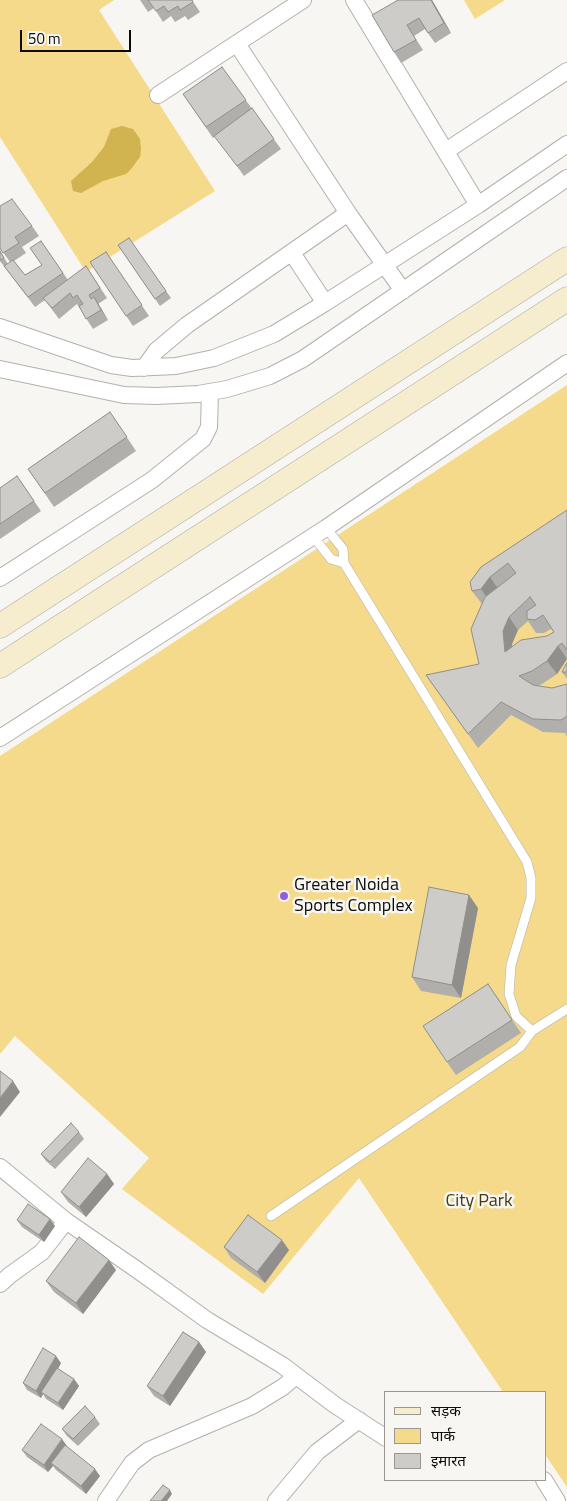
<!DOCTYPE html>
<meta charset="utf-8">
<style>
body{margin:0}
#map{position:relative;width:567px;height:1501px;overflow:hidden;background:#f7f6f2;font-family:"Titillium Web","Noto Sans Devanagari",sans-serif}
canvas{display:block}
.legend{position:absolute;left:384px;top:1391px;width:162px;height:90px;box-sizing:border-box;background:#f7f6f2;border:1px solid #999895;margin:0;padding:6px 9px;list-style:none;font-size:15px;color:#0c0c0a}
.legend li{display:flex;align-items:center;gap:10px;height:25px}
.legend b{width:25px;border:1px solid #999895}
.scale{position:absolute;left:20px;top:30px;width:111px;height:22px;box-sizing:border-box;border:2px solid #0c0c0a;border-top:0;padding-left:6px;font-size:15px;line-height:18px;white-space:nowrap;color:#0c0c0a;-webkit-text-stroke:4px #f7f6f2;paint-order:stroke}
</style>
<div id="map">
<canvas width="567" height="1501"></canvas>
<ul class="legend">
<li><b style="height:6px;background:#f6edce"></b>सड़क</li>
<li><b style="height:14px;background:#f4da8a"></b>पार्क</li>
<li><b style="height:14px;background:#cdccc8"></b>इमारत</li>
</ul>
<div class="scale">50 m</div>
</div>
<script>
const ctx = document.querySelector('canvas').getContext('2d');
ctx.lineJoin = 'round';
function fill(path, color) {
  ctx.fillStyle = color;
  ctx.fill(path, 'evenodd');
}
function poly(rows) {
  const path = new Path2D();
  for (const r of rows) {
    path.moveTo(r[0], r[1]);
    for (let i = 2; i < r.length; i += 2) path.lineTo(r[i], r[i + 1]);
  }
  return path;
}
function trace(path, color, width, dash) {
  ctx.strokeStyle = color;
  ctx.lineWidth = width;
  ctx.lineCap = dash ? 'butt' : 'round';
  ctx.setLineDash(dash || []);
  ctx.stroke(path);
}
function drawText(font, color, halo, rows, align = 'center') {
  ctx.font = font + ' "Titillium Web",sans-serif';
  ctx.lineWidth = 5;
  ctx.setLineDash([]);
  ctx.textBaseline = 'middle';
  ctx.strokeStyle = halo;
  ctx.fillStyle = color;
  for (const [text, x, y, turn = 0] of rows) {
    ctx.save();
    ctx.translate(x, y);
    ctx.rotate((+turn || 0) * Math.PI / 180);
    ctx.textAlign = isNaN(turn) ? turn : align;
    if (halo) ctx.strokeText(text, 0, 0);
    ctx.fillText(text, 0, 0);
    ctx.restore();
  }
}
const green = poly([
 [0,0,114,0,99,10,215,191,86,272,0,137],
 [464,0,505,0,475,19],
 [567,385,567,1487,546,1456,546,1392,503,1392,359,1178,263,1294,122,1189,149,1158,15,1036,0,1054,0,756]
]);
const water = poly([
 [122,126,133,129,140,139,141,149,140,157,131,169,126,174,103,181,81,193,73,191,71,181,92,162,104,147,111,129]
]);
const lane = poly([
 [326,528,343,549,344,563,527,862,531,878,531,898,511,965,509,994,516,1016,532,1031],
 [313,536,331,559,344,563],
 [271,1216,520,1047,532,1031,567,1009]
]);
const street = poly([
 [354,0,478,205],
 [237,44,348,213,403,291],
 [158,95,303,0],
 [446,151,567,71],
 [292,253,325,303],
 [0,327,111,365,132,368,176,366,214,358,274,334,325,303,478,205,567,144],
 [144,368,156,351,187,325,348,213],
 [0,369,124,395,156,396,198,394,227,389,270,376,303,359,567,178],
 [0,578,152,480,203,439,209,427,210,392],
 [0,738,326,528,567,363],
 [0,1167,66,1221,136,1269,207,1320,282,1365,335,1405,386,1438],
 [0,1284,10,1275,42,1252,66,1221],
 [544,1480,557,1501],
 [106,1501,132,1463,149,1450,252,1406,283,1387,296,1376],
 [276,1501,317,1452,359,1420]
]);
const secondary = poly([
 [0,626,567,259],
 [0,666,567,299]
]);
const wall = poly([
 [140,0,192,0,200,12,188,20,185,16,175,22,171,16,163,22,154,8,148,12],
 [398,0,432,0,451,33,435,43,425,29,414,36,423,50,401,63,394,52],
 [222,67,281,149,244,176,215,136,213,138,183,94],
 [0,206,32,226,39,236,22,247,26,253,14,261,25,275,42,265,41,241,68,280,86,266,107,298,98,304,108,320,93,329,77,304,59,319,45,300,35,307,0,261,0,251,8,264,10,262,0,248],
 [129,238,171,298,160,306,118,245],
 [106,252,149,316,133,326,90,262],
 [110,412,136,451,54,507,28,469],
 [17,476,41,511,0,539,0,488],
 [567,510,567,659,557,674,542,684,538,686,552,688,567,684,567,736,565,734,566,733,543,732,511,715,478,748,426,675,479,664,482,604,472,591],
 [528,621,536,633,544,633,551,629,554,632,547,636,512,646,512,644,518,630],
 [567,663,567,679,562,672],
 [478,908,461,998,421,991,412,977],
 [488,984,521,1033,456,1075,447,1062],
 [79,1132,84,1139,55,1169,46,1161,41,1154],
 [107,1174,114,1184,86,1217,68,1202,61,1192],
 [17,1220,55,1226,44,1242,22,1227],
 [224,1247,289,1250,265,1283,231,1258],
 [116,1270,83,1314,54,1292,46,1281],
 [199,1342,206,1352,170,1406,154,1396,147,1386],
 [61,1363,58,1369,74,1379,79,1386,63,1410,46,1399,43,1394,41,1398,27,1390,23,1383],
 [95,1417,100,1424,78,1446,67,1436,62,1429],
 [22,1450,100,1476,86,1494,56,1470,53,1466,48,1472,27,1457]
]);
const shadedWall = poly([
 [431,0,432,0,451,33,444,23],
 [94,297,101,308,108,320,101,310],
 [490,577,499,590,490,602,481,589],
 [509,617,518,630,512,644,514,665,505,652,503,631],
 [558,646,567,659,557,674,547,661],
 [469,895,478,908,461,998,452,985],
 [13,1081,20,1092,0,1117,0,1098],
 [107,1174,114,1184,86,1217,79,1207],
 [50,1219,55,1226,44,1242,39,1235],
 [282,1240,289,1250,265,1283,257,1272],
 [109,1260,116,1270,83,1314,76,1303],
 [199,1342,206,1352,170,1406,163,1396],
 [56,1356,61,1363,44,1393,41,1392,43,1394,41,1398,36,1391],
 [74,1379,79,1386,63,1410,58,1403],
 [62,1439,67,1446,51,1463,53,1466,48,1472,44,1465],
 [95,1469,100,1476,86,1494,81,1486],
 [170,1490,172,1494,167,1501,161,1501]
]);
const building = poly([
 [148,0,192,0,193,2,180,10,178,6,168,12,164,6,156,11,148,0],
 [398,0,431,0,444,23,428,33,419,18,407,25,416,40,394,52,372,15,398,0],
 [222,67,246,100,206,127,183,94,222,67],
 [252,108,274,139,237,166,214,136,252,108],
 [12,199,32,226,15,237,19,243,3,253,0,248,0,206,12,199],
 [129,238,166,291,155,299,118,245,129,238],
 [41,241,63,273,28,297,4,266,13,260,25,275,42,265,30,248,41,241],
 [0,251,4,258,0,260,0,251],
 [106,252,142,305,126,316,90,262,106,252],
 [86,266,100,288,89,295,91,299,94,297,101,310,86,319,79,306,83,304,77,295,73,298,70,293,52,308,43,298,86,266],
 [110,412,127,437,45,493,28,469,110,412],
 [17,476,34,501,0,524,0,488,17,476],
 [567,510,567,650,562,643,558,646,547,661,532,671,519,676,533,685,552,688,567,684,567,716,561,720,533,719,501,702,468,734,426,675,479,664,471,629,485,597,516,573,508,563,490,577,481,589,472,591,470,582,481,567,567,510],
 [530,597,536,605,527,611,527,619,535,620,543,615,554,632,547,636,521,640,505,652,503,631,509,617,530,597],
 [567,663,567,672,562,672,566,664,567,663],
 [429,887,469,895,452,985,412,977,429,887],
 [488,984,512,1020,447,1062,423,1026,488,984],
 [0,1071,13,1081,0,1098,0,1071],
 [71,1123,79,1132,50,1162,41,1154,71,1123],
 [88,1158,107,1174,79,1207,61,1192,88,1158],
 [28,1204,50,1219,39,1235,17,1220,28,1204],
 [248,1215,282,1240,257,1272,224,1247,248,1215],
 [79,1237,109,1260,76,1303,46,1281,79,1237],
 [183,1332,199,1342,163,1396,147,1386,183,1332],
 [43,1348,56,1356,36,1391,23,1383,43,1348],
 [57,1368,74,1379,58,1403,41,1392,57,1368],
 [85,1406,95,1417,73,1439,62,1429,85,1406],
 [41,1424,62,1439,44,1465,22,1450,41,1424],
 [65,1445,95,1469,81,1486,51,1463,65,1445],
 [163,1485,170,1490,161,1501,150,1501,163,1485]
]);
const markers = [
 [284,896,5,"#945dd6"]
];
const poiNames = [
 ["Greater Noida",294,886],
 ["Sports Complex",294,907]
];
const parkNames = [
 ["City Park",479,1202]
];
fill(green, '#f4da8a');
fill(water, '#d1b34f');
trace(lane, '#b2b1ad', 10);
trace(street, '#b2b1ad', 18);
trace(secondary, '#b2b1ad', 25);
trace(lane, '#fff', 9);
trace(street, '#fff', 16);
trace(secondary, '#f6edce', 24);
fill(wall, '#b0afac');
fill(shadedWall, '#908f8c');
fill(building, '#cdccc8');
trace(building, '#908f8c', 1);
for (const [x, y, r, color] of markers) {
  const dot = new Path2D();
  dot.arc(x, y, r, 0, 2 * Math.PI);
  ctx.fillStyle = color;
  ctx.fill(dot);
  trace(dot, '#f7f6f2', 2);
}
drawText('18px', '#0c0c0a', '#f7f6f2', poiNames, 'left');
drawText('18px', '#463a0f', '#f7f6f2', parkNames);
</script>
